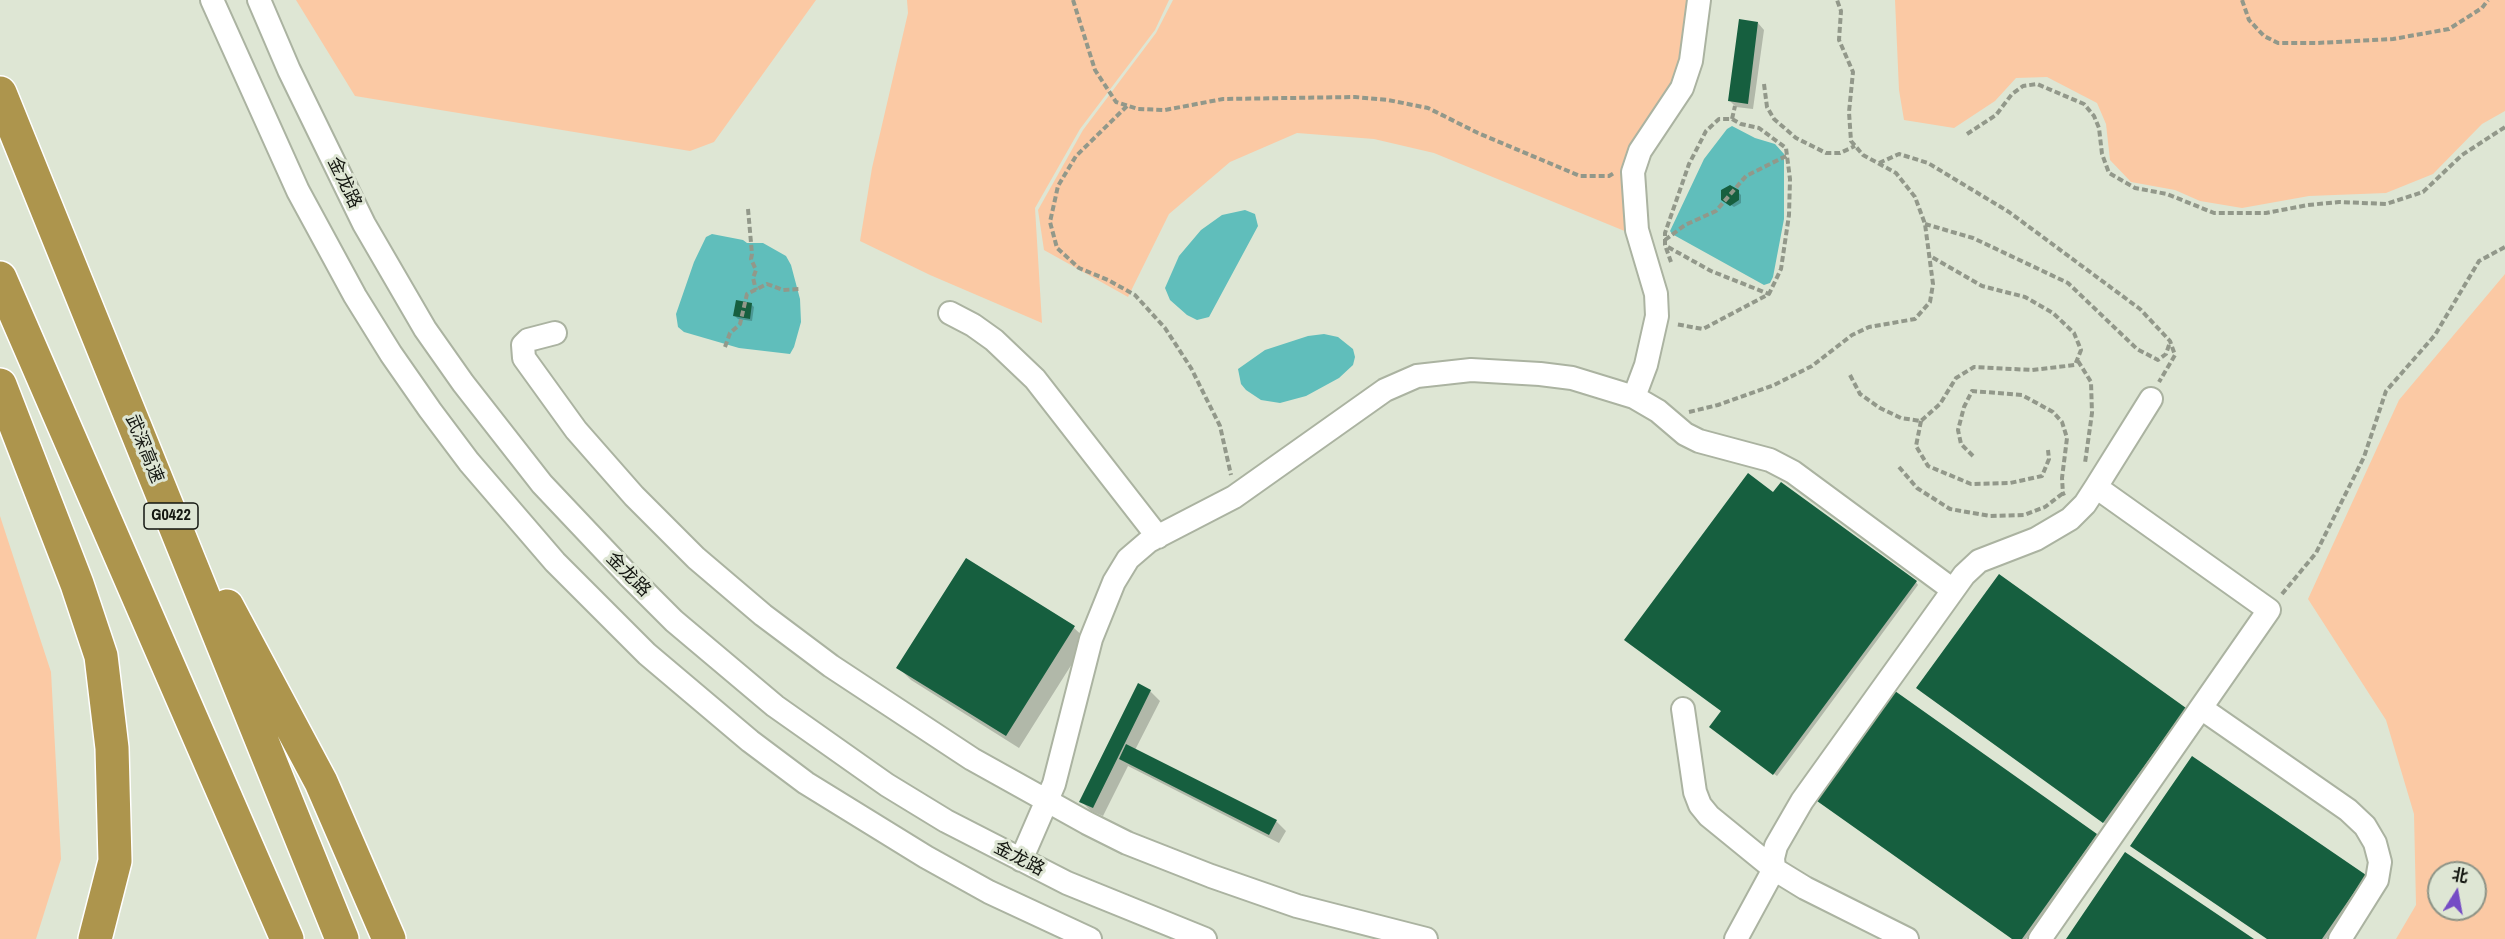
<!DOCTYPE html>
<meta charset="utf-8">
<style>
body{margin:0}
#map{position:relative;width:2505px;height:939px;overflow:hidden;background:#dee6d4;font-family:"Archivo Narrow","Noto Sans SC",sans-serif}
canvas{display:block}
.north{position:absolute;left:2427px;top:861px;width:60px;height:60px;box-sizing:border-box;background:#dee6d4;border:2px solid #8d9386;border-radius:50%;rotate:11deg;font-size:16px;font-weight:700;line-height:24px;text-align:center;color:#131610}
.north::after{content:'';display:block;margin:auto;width:21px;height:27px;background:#754cc5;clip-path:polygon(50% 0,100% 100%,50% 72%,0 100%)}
</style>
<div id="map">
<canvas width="2505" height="939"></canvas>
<div class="north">北</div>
</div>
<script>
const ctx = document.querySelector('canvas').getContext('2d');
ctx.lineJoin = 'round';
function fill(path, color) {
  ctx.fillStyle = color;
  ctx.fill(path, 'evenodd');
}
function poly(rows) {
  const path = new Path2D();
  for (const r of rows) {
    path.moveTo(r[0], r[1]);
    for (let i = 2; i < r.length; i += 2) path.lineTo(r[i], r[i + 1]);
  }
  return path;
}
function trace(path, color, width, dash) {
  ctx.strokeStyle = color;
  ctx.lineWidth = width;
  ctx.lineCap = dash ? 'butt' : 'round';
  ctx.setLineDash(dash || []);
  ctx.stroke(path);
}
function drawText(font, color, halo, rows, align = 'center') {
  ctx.font = font + ' "Archivo Narrow","Noto Sans SC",sans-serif';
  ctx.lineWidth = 6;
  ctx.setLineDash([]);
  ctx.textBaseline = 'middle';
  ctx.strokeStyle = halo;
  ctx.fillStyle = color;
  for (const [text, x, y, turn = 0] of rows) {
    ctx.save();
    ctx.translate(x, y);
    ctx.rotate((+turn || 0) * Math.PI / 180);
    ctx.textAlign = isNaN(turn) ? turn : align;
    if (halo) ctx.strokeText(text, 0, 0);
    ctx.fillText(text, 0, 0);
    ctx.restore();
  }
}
const green = poly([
 [296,0,816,0,714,142,690,151,355,96],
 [907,0,1169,0,1155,30,1080,129,1035,208,1042,323,930,275,860,241,872,168,908,13],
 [1173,0,1690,0,1675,88,1627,157,1627,232,1434,153,1374,139,1297,133,1230,162,1169,214,1128,297,1044,250,1038,210,1083,130,1156,33],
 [1895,0,2505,0,2505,111,2482,124,2433,174,2386,193,2309,196,2242,208,2200,201,2175,190,2131,182,2110,160,2106,124,2097,103,2047,77,2016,78,1995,101,1954,128,1904,120,1899,90],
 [2505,274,2505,939,2396,939,2416,905,2414,814,2386,720,2308,599,2399,400],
 [2439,873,2475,873,2475,909,2439,909],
 [0,516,51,672,61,859,36,939,0,939]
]);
const water = poly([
 [1732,126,1755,138,1775,144,1784,154,1784,219,1773,277,1770,283,1764,285,1672,234,1670,231,1704,159,1727,129],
 [1245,210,1255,214,1258,226,1209,317,1197,320,1187,315,1170,300,1165,288,1179,256,1201,230,1222,215],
 [712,234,743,240,747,243,763,243,786,256,791,265,800,299,801,322,794,347,790,354,739,348,684,332,678,327,676,314,694,262,706,237],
 [1324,334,1338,337,1353,349,1355,357,1353,365,1339,378,1306,396,1280,403,1261,400,1246,390,1241,384,1238,369,1265,350,1308,336]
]);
const shadow = poly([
 [1758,23,1764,30,1753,109,1736,107,1730,101],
 [1738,192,1741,195,1741,203,1734,207,1722,199],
 [751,304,754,307,752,321,738,319,735,316],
 [966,560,1074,628,1087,640,1019,748,911,680,898,667],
 [1916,582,1918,585,1777,776,1713,729,1722,711],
 [1150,691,1160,701,1135,750,1276,821,1286,831,1279,843,1128,766,1103,816,1091,811,1081,801],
 [1920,691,2185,709,2187,712,2106,824],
 [2096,835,2098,838,2026,939,2013,939],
 [2365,876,2368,878,2326,939,2268,939]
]);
const building = poly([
 [1739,19,1758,22,1748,104,1728,101],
 [1730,185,1739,190,1739,200,1730,206,1721,200,1721,190],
 [736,300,752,303,750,319,733,316],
 [1748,473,1773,492,1781,482,1917,581,1773,775,1709,727,1721,711,1624,640],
 [966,558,1075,626,1006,736,896,668],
 [1999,574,2186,708,2103,823,1916,688],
 [1138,683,1151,690,1093,808,1079,802],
 [1895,691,2097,834,2022,939,2012,939,1817,801],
 [1126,744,1277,820,1269,835,1119,759],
 [2192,756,2366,875,2322,939,2267,939,2130,846],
 [2125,852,2254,939,2066,939]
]);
const path = poly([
 [1073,0,1095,70,1116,102,1138,109,1165,110,1223,99,1355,97,1388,100,1428,108,1478,133,1580,176,1609,176,1614,173],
 [2242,0,2249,20,2264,36,2278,43,2317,43,2393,39,2449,29,2482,8,2488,0],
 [1764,84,1767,107,1774,119,1796,138,1826,153,1840,153,1855,146],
 [1127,106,1076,156,1058,186,1050,222,1057,248,1079,268,1108,280,1135,295,1165,328,1191,368,1220,426,1231,475],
 [1732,119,1735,106],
 [1967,134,1996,115,2012,94,2023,86,2037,84,2084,104,2094,116,2099,128,2102,154,2109,173,2135,188,2167,194,2214,213,2266,213,2308,205,2339,202,2386,204,2423,192,2462,155,2505,127],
 [1879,163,1899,154,1928,163,2009,212,2140,309,2170,341,2175,355,2159,382],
 [748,209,752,254,751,259,756,270,753,278,756,290],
 [1925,224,1973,238,2068,283,2137,349,2158,360,2166,354,2170,342],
 [1665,240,1685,225,1716,211,1746,176,1788,155],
 [1668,247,1711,271,1769,294],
 [1671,262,1665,245,1665,233,1689,164,1706,131,1719,119,1732,119,1741,124,1759,128,1786,148,1790,179,1789,215,1781,269,1769,294,1703,329,1675,324],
 [725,347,730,333,740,324,747,294,767,284,783,290,800,289],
 [2078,361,2091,382,2092,413,2085,463],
 [1850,375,1860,394,1880,408,1901,418,1921,421,1940,404,1956,378,1974,367,2032,370,2075,365,2081,350,2074,333,2053,313,2025,297,1982,286,1930,256],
 [1689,412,1718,405,1774,385,1812,366,1852,335,1869,327,1915,319,1930,302,1933,284,1925,224,1915,197,1896,173,1863,155,1851,141,1849,112,1853,72,1839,40,1841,11,1837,0],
 [1921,421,1916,446,1928,466,1971,484,2010,483,2042,476,2049,459,2048,450],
 [1973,456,1961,444,1958,430,1964,407,1972,391,2022,395,2053,412,2062,422,2067,438,2062,478,2063,494,2065,493],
 [1899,467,1917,488,1950,509,1990,516,2024,515,2045,507,2062,494],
 [2282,594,2316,553,2364,457,2386,391,2435,335,2479,261,2505,247]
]);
const minor = poly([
 [212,0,298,191,355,296,391,354,430,410,469,462,555,562,647,654,750,741,806,783,926,857,989,892,1090,939],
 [259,0,289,70,364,224,425,329,463,383,542,484,629,576,674,621,775,706,887,785,946,821,1067,883,1205,939],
 [950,313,973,325,994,340,1035,379,1158,537],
 [555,333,528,340,523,345,524,358,576,430,634,496,696,558,763,615,831,666,972,759,1087,823,1127,843,1211,876,1297,906,1426,939],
 [1634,397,1646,365,1657,316,1656,294,1637,230,1633,172,1640,151,1682,88,1691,61,1699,0],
 [2201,708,2348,810,2365,826,2375,843,2380,862,2377,880,2340,939],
 [1683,709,1695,792,1700,805,1709,816,1774,869,1805,888,1907,939],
 [1021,860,1054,784,1091,639,1114,582,1128,559,1149,541,1234,497,1385,390,1417,376,1471,370,1540,374,1572,378,1634,397,1658,411,1685,434,1699,441,1770,460,1793,472,1953,590],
 [1736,939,1774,869,1773,858,1776,846,1802,801,1964,575,1979,561,2036,539,2070,519,2085,504,2096,487,2151,399],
 [2040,939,2269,610,2096,487]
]);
const highway = poly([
 [0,93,342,939],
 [0,278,287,939],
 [0,385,77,584,101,656,112,748,115,861,95,939],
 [227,606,321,782,389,939]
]);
const shields = [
 [171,516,54]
];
const shieldNames = [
 ["G0422",171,516]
];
const streetNames = [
 ["金龙路",344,183,64],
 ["武深高速",144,449,68],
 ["金龙路",628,575,45],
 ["金龙路",1019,859,27]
];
fill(green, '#fbc9a4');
fill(water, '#60bebb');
fill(shadow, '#0003');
fill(building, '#165f3f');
trace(minor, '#abb3a1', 26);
trace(highway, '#fff', 36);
trace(path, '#92988a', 4, [6, 3]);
trace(minor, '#fff', 22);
trace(highway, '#ad954d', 33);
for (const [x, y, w] of shields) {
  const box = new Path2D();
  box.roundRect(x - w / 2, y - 13, w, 26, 4.5);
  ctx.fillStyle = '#dee6d4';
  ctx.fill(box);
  trace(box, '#131610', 1.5);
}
drawText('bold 16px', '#131610', null, shieldNames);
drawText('18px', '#131610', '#dee6d4', streetNames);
</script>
